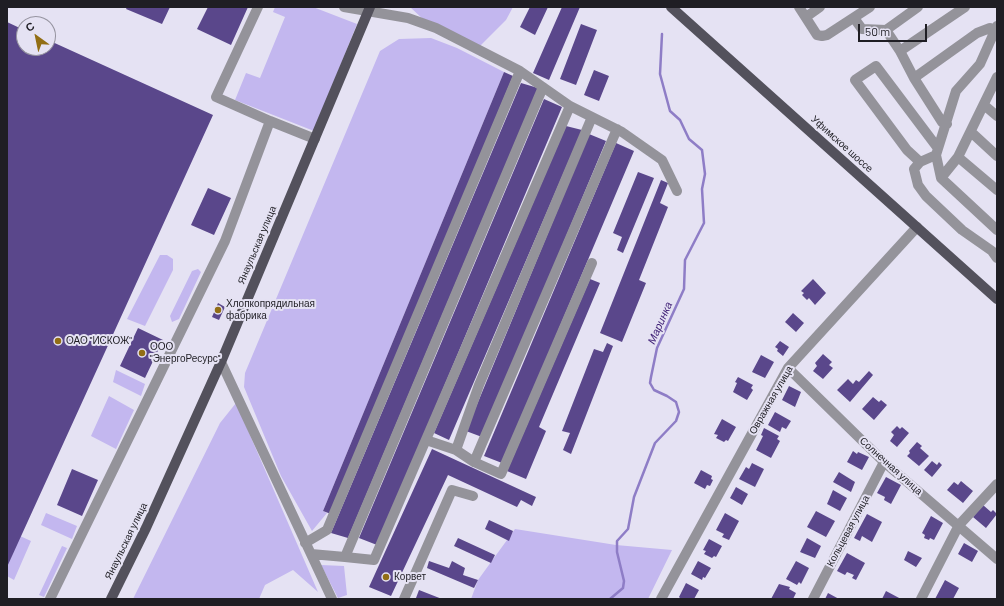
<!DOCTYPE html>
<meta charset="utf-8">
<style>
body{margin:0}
#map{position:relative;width:1004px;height:606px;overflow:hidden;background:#e5e2f3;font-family:Barlow,sans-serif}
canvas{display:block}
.frame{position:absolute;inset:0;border:8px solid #1f1e24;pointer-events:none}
.north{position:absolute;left:16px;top:16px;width:40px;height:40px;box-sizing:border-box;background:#e5e2f3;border:1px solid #9694a0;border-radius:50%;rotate:327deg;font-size:11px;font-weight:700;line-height:16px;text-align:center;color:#1f1e24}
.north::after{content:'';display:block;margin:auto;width:14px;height:18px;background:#926e15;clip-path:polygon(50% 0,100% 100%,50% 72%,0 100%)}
.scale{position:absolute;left:858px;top:24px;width:69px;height:18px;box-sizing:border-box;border:2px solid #1f1e24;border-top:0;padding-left:5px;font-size:12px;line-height:14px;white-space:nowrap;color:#1f1e24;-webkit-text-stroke:3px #e5e2f3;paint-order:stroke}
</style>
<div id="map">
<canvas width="1004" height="606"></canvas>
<div class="frame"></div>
<div class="north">С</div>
<div class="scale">50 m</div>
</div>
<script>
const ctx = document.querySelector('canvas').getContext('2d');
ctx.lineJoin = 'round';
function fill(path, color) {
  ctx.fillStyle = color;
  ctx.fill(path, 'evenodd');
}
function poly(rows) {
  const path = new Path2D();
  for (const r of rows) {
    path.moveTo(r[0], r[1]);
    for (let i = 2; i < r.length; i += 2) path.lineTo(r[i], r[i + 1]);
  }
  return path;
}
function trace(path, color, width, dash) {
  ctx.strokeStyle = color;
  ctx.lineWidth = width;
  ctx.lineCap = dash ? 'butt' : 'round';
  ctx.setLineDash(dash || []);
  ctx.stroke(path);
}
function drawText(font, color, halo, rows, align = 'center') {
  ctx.font = font + ' Barlow,sans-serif';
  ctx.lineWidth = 4;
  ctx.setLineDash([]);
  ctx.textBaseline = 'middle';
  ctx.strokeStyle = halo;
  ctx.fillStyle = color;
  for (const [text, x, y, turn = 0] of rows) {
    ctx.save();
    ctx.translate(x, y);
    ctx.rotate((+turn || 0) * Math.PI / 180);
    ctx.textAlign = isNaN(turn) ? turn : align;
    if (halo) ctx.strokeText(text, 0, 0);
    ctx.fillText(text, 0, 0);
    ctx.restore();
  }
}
const green = poly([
 [275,7,313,7,357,24,314,131,235,100,246,73,260,78,285,17,273,12],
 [410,7,513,7,506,20,479,47,425,21],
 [431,38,457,48,504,72,323,511,327,513,312,531,281,476,244,387,245,373,380,51,399,39],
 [160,255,167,255,173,259,173,270,145,326,127,319],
 [198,269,201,272,179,319,172,322,170,316,192,271],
 [116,370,145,384,141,396,113,382],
 [109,396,134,410,116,449,91,436],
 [236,403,318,592,293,570,265,585,259,599,133,599,220,423],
 [46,513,77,526,72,539,41,525],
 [515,529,616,545,672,550,648,599,471,599,478,580],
 [20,536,31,541,14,580,7,576,7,566],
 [62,546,67,548,44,597,39,595],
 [321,565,344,566,347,595,338,598]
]);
const stream = poly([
 [610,599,623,588,624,581,617,552,617,541,628,529,634,497,655,443,676,421,679,412,676,402,667,396,654,390,650,383,651,377,657,348,684,289,685,260,704,223,702,189,705,174,702,150,689,139,680,120,670,111,660,74,662,34]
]);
const building = poly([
 [127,7,170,7,162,24,126,9],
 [208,7,248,7,231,45,197,29],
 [530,7,548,7,535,35,520,27],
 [562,7,580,7,549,80,533,73],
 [7,22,24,30,24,48,48,48,48,40,213,115,7,567],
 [581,24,597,30,576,85,560,79],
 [594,70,609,76,599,101,584,95],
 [504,72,513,76,331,514,323,511],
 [521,83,538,88,348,538,331,533],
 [544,99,562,107,377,545,359,538],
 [566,126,582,130,449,440,434,433],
 [589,134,606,141,482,437,466,431],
 [616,143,634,151,502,463,484,456],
 [638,172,654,178,623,253,617,250,622,237,613,233],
 [661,180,668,183,660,203,668,207,639,280,646,283,622,342,600,333],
 [208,188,231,198,214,235,191,225],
 [590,279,600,283,539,427,546,431,526,479,507,471],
 [813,279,826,293,815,305,809,298,807,300,802,295,804,293,801,291],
 [218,303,225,307,219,320,212,317],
 [793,313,804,323,796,332,785,322],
 [138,328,163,340,145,378,120,366],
 [780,341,789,347,783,356,777,351,778,349,775,347],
 [607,343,613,346,571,454,563,450,570,433,562,431,594,349,603,352],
 [823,354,832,362,829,365,833,368,823,379,813,371,817,366,815,363],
 [761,355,774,362,765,378,752,372],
 [869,371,873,375,850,402,837,390,848,379,853,384,856,380,859,382],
 [738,377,753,385,751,388,753,390,747,400,733,392,737,383,735,382],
 [789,386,801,392,795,407,782,400],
 [873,397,879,402,881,400,887,405,874,420,862,409],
 [775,412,791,421,786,429,782,427,780,432,768,425],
 [722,419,736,427,728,441,726,440,724,442,716,438,718,435,714,434],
 [897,426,900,429,902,427,909,433,897,447,890,441,894,435,891,432],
 [764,428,779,436,777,439,780,441,771,458,756,450,763,436,761,435],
 [917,442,922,446,920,448,929,456,919,466,907,456,910,453,909,451],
 [432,449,536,497,532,506,521,500,517,507,448,475,391,596,369,587],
 [853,451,857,454,858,452,869,457,862,470,847,462],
 [932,461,937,465,939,462,942,465,932,477,924,470],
 [752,463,764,469,755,487,739,479,746,467,749,469],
 [72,469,98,480,82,516,57,505],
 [701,470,712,476,711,479,713,480,710,486,707,485,705,489,694,483],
 [839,472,855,482,851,492,833,482],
 [886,477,901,485,891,504,884,500,885,497,877,493],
 [961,481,973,491,963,503,947,490,954,482,958,485],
 [736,487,748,494,742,505,730,498],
 [833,490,847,498,840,511,827,504],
 [983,505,991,512,993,510,997,514,986,528,973,517],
 [816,511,835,521,826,537,807,527],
 [725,513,739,521,729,540,722,537,724,534,716,530],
 [867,514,882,522,872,542,862,536,860,541,854,538],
 [931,516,943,523,934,540,930,538,929,540,924,538,925,535,922,533],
 [489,520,513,531,509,541,485,529],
 [458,538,495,555,491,563,454,546],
 [807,538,821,546,815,558,800,552],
 [709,539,722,546,716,557,714,556,712,558,704,554,706,551,703,550],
 [964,543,978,551,972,562,958,554],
 [908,551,922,558,916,567,904,560],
 [847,553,865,563,856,580,852,578,854,575,847,572,845,575,837,571],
 [429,561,449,568,452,561,465,568,463,575,478,580,474,588,427,568],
 [698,561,711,568,705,578,703,577,702,580,691,574],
 [796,561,809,568,801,584,799,582,797,585,786,579],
 [945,580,959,588,953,599,935,599],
 [686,583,699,590,694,599,681,599,679,597],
 [779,584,790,587,789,589,796,593,793,599,771,599],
 [419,590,442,599,416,598],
 [886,591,901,599,882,599],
 [828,593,839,599,825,599]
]);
const minor = poly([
 [258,7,216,97,270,121],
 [344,7,408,18,436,28,520,71,570,106,622,132,662,160,677,191],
 [799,7,817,35,822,36,827,35,870,7],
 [806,17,820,7],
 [854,18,862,29,886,30,900,51,914,78,942,122,947,124],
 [997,26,980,64,956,91,936,155,941,178,997,230],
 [886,30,918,7],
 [900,51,965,7],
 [914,78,977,33,990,28,995,30],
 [984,105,997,116],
 [971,132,997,156],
 [936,155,920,162,914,169,918,185,926,196,962,230,992,251,997,258],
 [958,157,997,190],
 [920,162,907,150,855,80,876,66,937,147],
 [941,178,958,157,997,77],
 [221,362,332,599],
 [788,368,884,462,997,559],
 [426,440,456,450,479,385,592,117],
 [456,450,474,462,617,129],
 [474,462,501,474,592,263],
 [305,543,327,530,520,71],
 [311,554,345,557,543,87],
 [345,557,374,560,570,106],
 [50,599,225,241,270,121,315,139],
 [404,599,452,490,473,496],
 [661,599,788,368,917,227],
 [813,599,884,462],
 [921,599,959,525,997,484]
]);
const major = poly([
 [671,7,997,299],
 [111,599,146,528,221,362,370,7]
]);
const markers = [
 [218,310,4,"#926e15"],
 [58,341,4,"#926e15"],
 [142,353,4,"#926e15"],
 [386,577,4,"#926e15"]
];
const streetNames = [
 ["Уфимское шоссе",842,144,42],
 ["Янаульская улица",257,245,-67],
 ["Овражная улица",771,400,-60],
 ["Солнечная улица",891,466,42],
 ["Кольцевая улица",848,531,-62],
 ["Янаульская улица",126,541,-64]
];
const poiNames = [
 ["Хлопкопрядильная",226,304],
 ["фабрика",226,316],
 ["ОАО \"ИСКОЖ\"",66,341],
 ["ООО",150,347],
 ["\"ЭнергоРесурс\"",150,359],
 ["Корвет",394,577]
];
const waterNames = [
 ["Маринка",660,323,-66]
];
fill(green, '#c3b7ef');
trace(stream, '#8e7dc6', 2.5);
fill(building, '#5a478b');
trace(minor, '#94939a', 10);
trace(major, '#53515c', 10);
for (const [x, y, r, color] of markers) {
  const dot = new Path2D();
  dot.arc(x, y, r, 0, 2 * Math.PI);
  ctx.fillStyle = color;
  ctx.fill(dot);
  trace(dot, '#e5e2f3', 1.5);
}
drawText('10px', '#1f1e24', '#e5e2f3', streetNames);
drawText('10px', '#1f1e24', '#e5e2f3', poiNames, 'left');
drawText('italic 11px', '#3e1f75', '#e5e2f3', waterNames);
</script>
